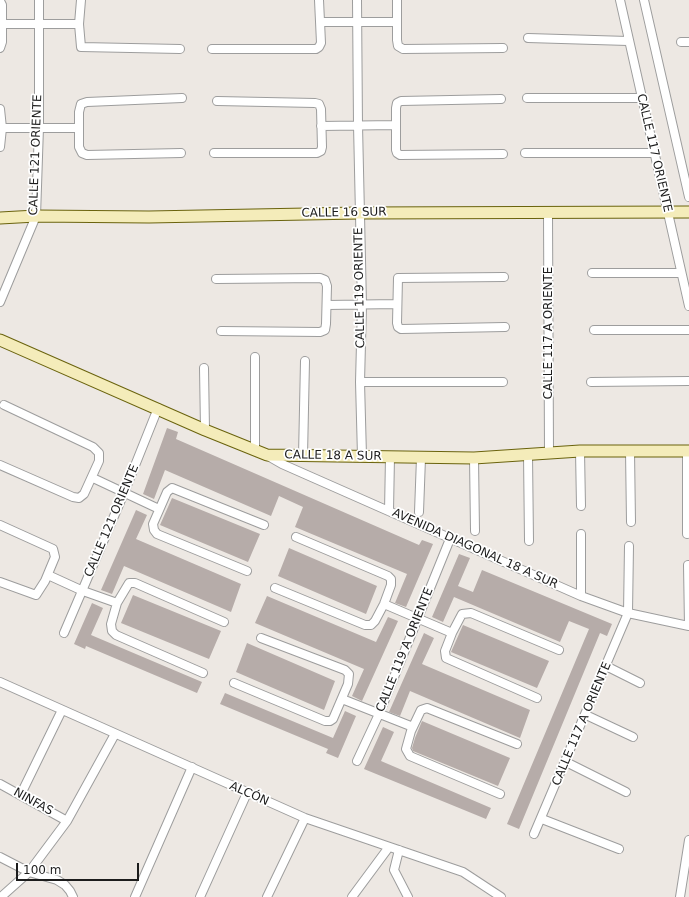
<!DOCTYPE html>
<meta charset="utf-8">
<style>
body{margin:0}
#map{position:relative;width:689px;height:897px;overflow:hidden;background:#ede8e3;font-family:"DejaVu Sans",sans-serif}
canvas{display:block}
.scale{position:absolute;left:16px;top:863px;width:123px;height:18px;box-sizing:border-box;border:2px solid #1c1c1c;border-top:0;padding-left:5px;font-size:12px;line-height:14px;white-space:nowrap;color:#1c1c1c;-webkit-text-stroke:3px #fff;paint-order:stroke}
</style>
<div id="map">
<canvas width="689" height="897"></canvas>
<div class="scale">100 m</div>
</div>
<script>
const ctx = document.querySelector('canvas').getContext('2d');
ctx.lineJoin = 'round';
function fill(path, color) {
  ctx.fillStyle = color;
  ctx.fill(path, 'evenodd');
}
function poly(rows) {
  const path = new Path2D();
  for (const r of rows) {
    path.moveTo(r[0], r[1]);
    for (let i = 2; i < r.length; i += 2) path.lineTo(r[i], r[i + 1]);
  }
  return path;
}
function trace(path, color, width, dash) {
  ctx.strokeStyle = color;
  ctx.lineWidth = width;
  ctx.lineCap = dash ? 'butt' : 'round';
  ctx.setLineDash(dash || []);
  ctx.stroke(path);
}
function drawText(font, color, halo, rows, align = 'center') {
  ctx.font = font + ' "DejaVu Sans",sans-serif';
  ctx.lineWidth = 3.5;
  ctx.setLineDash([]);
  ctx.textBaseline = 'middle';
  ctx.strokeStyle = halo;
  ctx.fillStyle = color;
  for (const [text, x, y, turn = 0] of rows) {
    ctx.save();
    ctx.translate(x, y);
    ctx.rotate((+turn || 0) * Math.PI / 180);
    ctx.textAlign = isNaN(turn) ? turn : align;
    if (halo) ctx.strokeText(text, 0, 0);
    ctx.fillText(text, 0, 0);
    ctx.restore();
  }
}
const building = poly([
 [167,428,178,432,176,439,419,545,422,540,433,544,406,607,395,603,407,574,295,527,303,507,279,496,271,516,165,470,154,499,143,494],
 [172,498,260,534,248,562,160,525],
 [136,510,147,515,136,539,241,584,231,612,124,566,112,594,101,590],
 [289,548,377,586,366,614,278,576],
 [459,554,470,558,458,586,473,592,482,570,612,624,607,636,600,633,519,829,507,824,589,629,569,621,560,642,454,597,443,622,432,617],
 [133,595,221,631,209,659,121,623],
 [267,596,376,642,388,617,398,621,362,701,352,696,364,669,255,623],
 [92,603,103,608,91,635,202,682,197,693,86,646,85,649,74,644],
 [463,625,549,661,537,688,451,652],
 [424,633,434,638,422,664,530,710,520,738,410,691,400,716,389,712],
 [247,643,335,681,324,710,236,672],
 [225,693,333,738,345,711,356,716,338,758,326,753,328,749,220,704],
 [422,721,510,758,498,786,413,751,412,748,415,738],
 [383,727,394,732,381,761,491,808,486,819,364,769]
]);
const street = poly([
 [81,0,79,24,81,47,180,49],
 [357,0,358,125,362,305,360,382,362,456],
 [397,0,397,40,398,46,403,49,503,48],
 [620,0,689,306],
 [644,0,689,197],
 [0,1,2,5,2,42,0,48],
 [320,22,397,22],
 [2,24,79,24],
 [528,38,628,41],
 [681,42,689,42],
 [212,49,316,49,319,47,321,43,319,0],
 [527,98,641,98],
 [501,99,401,101,397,103,396,108,396,150,397,153,400,155,503,154],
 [0,109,2,128,0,147],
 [321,126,396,125],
 [2,128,79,128],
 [181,153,87,155,82,153,79,147,79,112,81,104,87,102,182,98],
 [214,153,317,153,321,151,322,147,321,109,319,104,315,103,217,101],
 [525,153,654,153],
 [548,213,549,453],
 [592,273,681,273],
 [504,277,398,278,397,323,398,327,401,329,505,327],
 [216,279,320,278,325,280,327,286,326,324,325,330,320,332,221,331],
 [0,302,36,216,39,127,39,0],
 [327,305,397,304],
 [594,330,689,330],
 [204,368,205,430],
 [360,382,503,382],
 [591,382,689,381],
 [255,451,255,357],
 [580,451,581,506],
 [630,451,631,522],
 [687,451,687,534],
 [528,455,529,541],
 [268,456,282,464,581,596,628,613,689,626],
 [303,456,305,361],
 [474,458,475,531],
 [0,465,73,497,79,498,84,494,99,461,99,453,93,447,4,405],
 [93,478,159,509],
 [389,511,390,457],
 [419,512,421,458],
 [0,525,53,549,55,557,45,581,36,595,0,582],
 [581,534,581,596],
 [688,565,689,626],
 [247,571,157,534,154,530,153,524,167,492,172,488,264,525],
 [48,575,83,591,117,603],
 [275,588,365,625,371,625,375,621,384,604,391,585,391,579,388,576,296,537],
 [384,604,452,633],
 [64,633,124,493,158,408],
 [606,666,640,683],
 [203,673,116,635,112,631,111,624,117,603,129,583,135,583,224,622],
 [0,682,305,818,463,872,501,897],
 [234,683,325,721,330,721,333,719,348,684,349,674,345,670,261,638],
 [537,698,446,658,445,651,452,633,462,614,471,613,559,650],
 [342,699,413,727],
 [586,715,633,737],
 [357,761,379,714,450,539],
 [566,762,626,792],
 [0,784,67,821],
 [21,794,62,710],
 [500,794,410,756,406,749,411,731,421,710,427,708,517,744],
 [542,819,619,849],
 [534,834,628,613,629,546],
 [399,850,394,870,408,897],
 [0,857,29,872,57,880,65,885,70,891,73,897],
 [1,897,29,872,67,821,115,734],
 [135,897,192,767],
 [200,897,247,793],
 [267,897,305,818],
 [352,897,389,847],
 [680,897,689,840]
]);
const secondary = poly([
 [0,218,36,216,149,217,359,213,689,212],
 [0,340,205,430,267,455,474,458,580,451,689,451]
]);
const streetNames = [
 ["CALLE 117 ORIENTE",654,153,77],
 ["CALLE 121 ORIENTE",36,155,-88],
 ["CALLE 16 SUR",344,213,-1],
 ["CALLE 119 ORIENTE",360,288,-91],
 ["CALLE 117 A ORIENTE",549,333,-90],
 ["CALLE 18 A SUR",333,456,1],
 ["CALLE 121 ORIENTE",112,521,-67],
 ["AVENIDA DIAGONAL 18 A SUR",475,549,24],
 ["CALLE 119 A ORIENTE",405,650,-68],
 ["CALLE 117 A ORIENTE",582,724,-67],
 ["ALCÓN",249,794,24],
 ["NINFAS",33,802,29]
];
fill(building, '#b6aca9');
trace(street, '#9d9d9d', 10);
trace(secondary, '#6a630d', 13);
trace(street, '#fff', 8);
trace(secondary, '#f4ecba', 11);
drawText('12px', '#1c1c1c', '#fff', streetNames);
</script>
